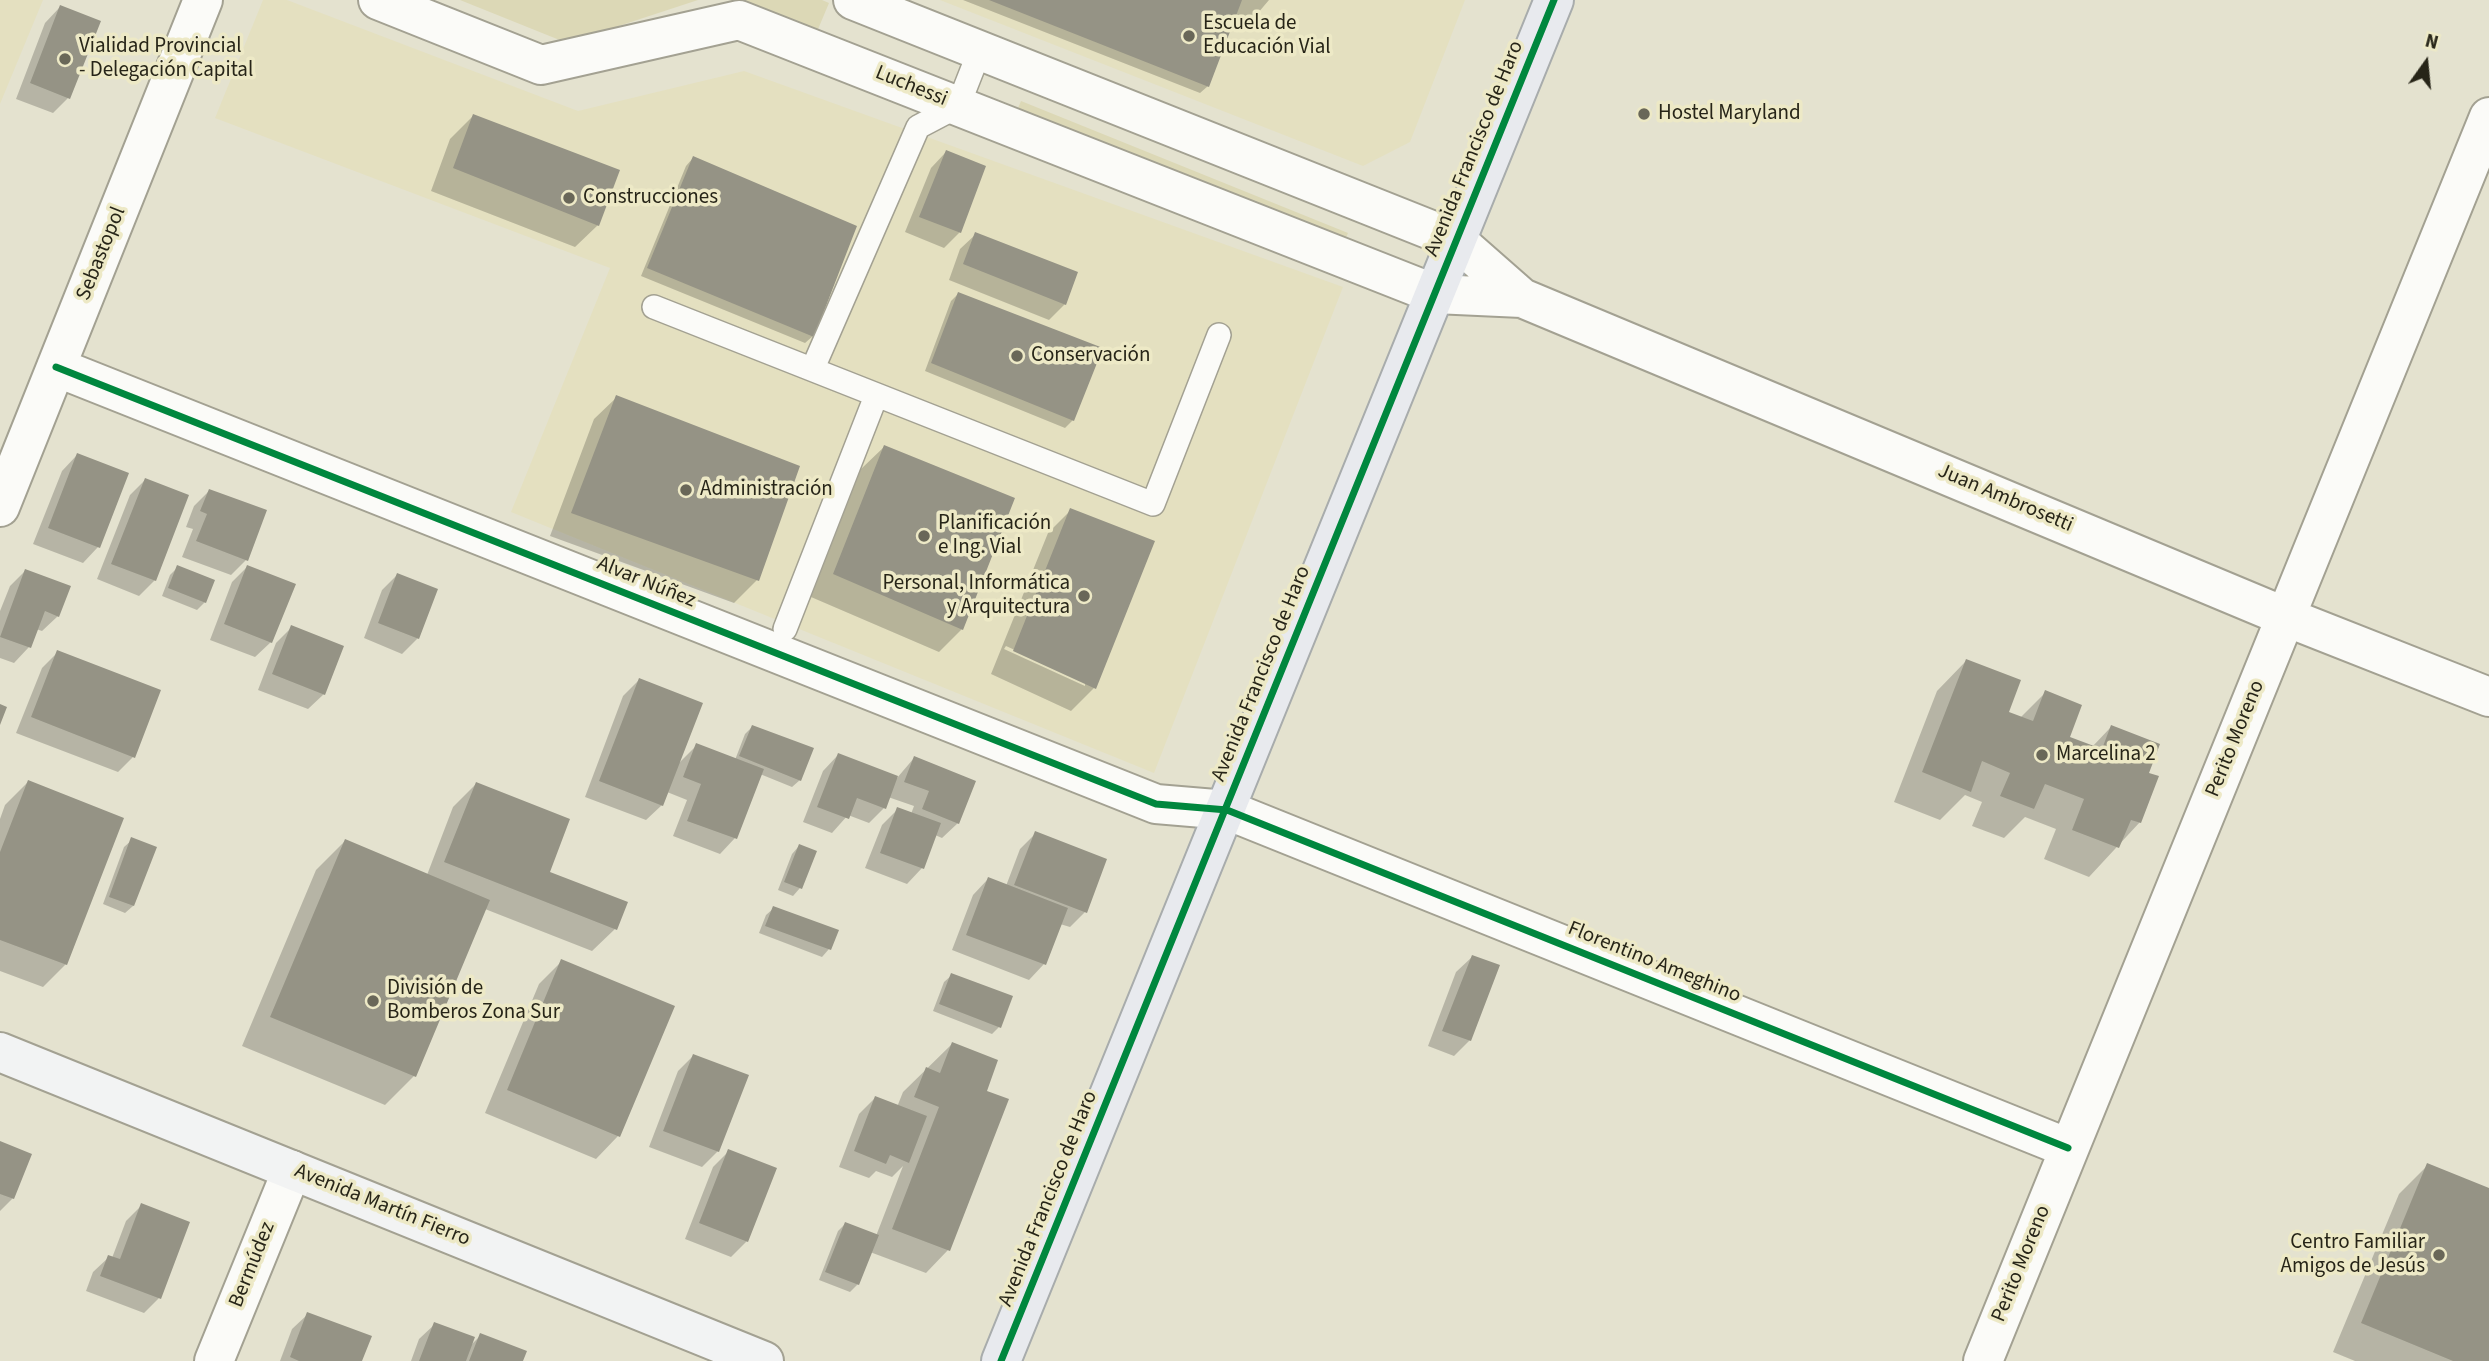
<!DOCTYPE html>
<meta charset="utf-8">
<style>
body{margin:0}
#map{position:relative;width:2489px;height:1361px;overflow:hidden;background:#e4e2cf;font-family:"Source Sans 3",sans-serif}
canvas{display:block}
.north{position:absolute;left:2391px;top:28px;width:70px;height:70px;-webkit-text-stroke:5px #ede9c6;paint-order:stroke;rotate:15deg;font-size:19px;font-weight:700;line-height:28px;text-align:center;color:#272518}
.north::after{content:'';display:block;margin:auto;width:24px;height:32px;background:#272518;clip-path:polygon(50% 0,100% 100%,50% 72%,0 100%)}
</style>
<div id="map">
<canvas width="2489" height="1361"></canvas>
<div class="north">N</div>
</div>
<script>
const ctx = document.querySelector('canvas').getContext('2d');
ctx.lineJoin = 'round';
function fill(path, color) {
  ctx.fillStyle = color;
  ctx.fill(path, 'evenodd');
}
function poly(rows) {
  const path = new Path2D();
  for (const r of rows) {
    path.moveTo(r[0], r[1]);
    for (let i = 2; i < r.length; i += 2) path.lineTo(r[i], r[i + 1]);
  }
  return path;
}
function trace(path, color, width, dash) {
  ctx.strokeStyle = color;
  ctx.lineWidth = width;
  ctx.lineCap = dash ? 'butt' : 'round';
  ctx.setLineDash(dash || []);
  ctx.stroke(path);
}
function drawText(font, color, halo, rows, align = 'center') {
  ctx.font = font + ' "Source Sans 3",sans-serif';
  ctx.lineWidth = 7;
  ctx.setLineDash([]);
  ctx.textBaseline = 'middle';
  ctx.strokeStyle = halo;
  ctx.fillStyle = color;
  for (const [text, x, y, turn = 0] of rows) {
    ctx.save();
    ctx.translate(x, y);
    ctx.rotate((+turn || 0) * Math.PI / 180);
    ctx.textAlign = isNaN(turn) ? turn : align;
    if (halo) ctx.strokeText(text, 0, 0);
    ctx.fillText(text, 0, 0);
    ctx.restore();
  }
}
const built = poly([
 [0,0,43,0,0,104],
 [263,0,287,0,578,111,744,71,1343,287,1154,773,511,512,610,268,215,118],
 [940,0,1465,0,1410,142,1363,166]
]);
const green = poly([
 [460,0,698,0,567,43],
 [729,0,822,0,829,3,816,34],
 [1021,101,1348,233,1341,249,1014,118]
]);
const shadow = poly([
 [963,0,1269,0,1252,20,1235,14,1208,86,1200,93],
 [60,7,68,98,53,113,16,99,45,23],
 [473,116,598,225,575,247,431,191,450,139],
 [946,152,984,167,960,232,944,248,905,232,931,168],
 [693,158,813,336,805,343,641,276,686,166],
 [976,234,1065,304,1049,320,949,280,960,249],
 [958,294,1073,420,1065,428,925,371,951,301],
 [617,397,757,580,734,603,550,536,594,419],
 [884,447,962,629,939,652,811,597,861,469],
 [77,455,126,474,98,547,83,563,33,544,62,471],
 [145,480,155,580,139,596,97,579,130,495],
 [209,491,246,560,231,575,182,557,193,529,186,527,194,506],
 [1071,510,1094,688,1071,711,991,674,1048,533],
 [1006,646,1085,682,1085,686,1004,649],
 [178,567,205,602,197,610,162,596,170,575],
 [247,567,271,642,255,657,210,640,232,582],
 [25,571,58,616,42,631,36,629,29,647,14,663,0,658,0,611,10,586],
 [397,575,418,638,402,654,364,638,382,590],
 [292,627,324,694,308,709,258,690,276,643],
 [58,652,133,757,118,772,16,733,42,668],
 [1966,661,2007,713,2020,718,2045,693,2067,738,2092,747,2111,727,2140,822,2089,877,2044,859,2056,829,2025,817,2004,838,1972,826,1982,802,1965,795,1940,820,1894,802,1937,691],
 [639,680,677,765,697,745,735,760,745,734,752,727,800,780,792,787,760,774,735,838,720,854,673,836,687,800,667,792,662,805,646,820,585,797,623,696],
 [838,755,897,778,914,758,958,823,942,838,935,835,922,868,907,884,865,868,882,825,898,809,911,814,914,806,888,797,884,808,869,823,848,815,832,833,803,822,823,771],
 [28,782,66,964,43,987,0,971,0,819,5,805],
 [476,784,548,873,615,929,592,951,485,909,414,1076,385,1105,242,1046,316,870,345,841,427,875,453,807],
 [1035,834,1085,912,1070,927,1060,924,1044,964,1029,980,952,950,973,895,988,879,1006,886,1020,849],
 [132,840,133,906,125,913,103,904,124,847],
 [799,846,800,888,793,896,778,890,792,854],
 [774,908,836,931,829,949,822,957,759,933,766,915],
 [1472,957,1470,1040,1454,1056,1428,1046,1456,972],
 [562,961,673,1007,618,1136,596,1159,485,1113,539,984],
 [952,975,999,1027,992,1034,933,1011,944,982],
 [952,1044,948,1250,926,1273,870,1252,858,1284,850,1292,819,1280,838,1231,845,1224,876,1236,903,1166,892,1177,876,1171,869,1178,839,1167,859,1114,875,1098,897,1107,903,1092],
 [693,1056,718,1151,702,1167,649,1147,678,1071],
 [0,1143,13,1198,0,1211],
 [729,1151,747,1241,731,1257,685,1239,713,1167],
 [2428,1165,2489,1190,2489,1361,2355,1361,2333,1352,2399,1194],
 [142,1205,159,1298,144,1313,86,1291,93,1272,109,1257,112,1258,126,1221],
 [308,1314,360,1361,280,1361,292,1329],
 [435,1324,470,1346,481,1335,521,1361,411,1361,419,1339]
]);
const building = poly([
 [989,0,1242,0,1209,87],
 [60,5,101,21,70,99,30,83],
 [473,114,620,170,599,226,453,168],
 [946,150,986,166,961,233,919,217],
 [693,156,857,226,814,337,647,268],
 [975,232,1078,272,1066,305,963,264],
 [958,292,1103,348,1074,421,931,363],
 [616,395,800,466,759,581,571,513],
 [884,445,1015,498,963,630,833,574],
 [77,453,129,473,100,548,48,528],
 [145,478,189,495,156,581,111,564],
 [209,489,267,510,248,561,196,541,207,514,200,511],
 [1070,508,1155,541,1096,689,1013,651],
 [177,565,215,580,206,603,168,588],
 [247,565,296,584,272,643,224,624],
 [25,569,71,586,59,617,45,611,31,648,0,637],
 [397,573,438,589,419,639,378,623],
 [291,625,344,646,325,695,272,674],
 [57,650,161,690,135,758,31,717],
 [1966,659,2021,680,2009,712,2033,721,2045,690,2082,705,2070,737,2102,749,2111,725,2160,744,2149,773,2159,776,2141,823,2131,820,2119,848,2072,830,2084,799,2045,784,2034,809,2000,796,2010,773,1982,761,1971,792,1922,772],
 [639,678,703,703,663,806,599,781],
 [0,704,7,707,0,725],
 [752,725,814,748,801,781,739,756],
 [696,743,764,769,737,839,687,821,701,784,683,777],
 [838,753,898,776,886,809,857,798,849,819,817,807],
 [914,756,976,781,959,824,922,809,929,791,904,782],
 [28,780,124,818,67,965,0,940,0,852],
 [476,782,570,819,550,872,628,902,617,930,444,862],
 [897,807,941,823,924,869,880,853],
 [1035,831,1107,859,1087,913,1014,885],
 [131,837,157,847,134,906,109,897],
 [345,839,490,900,416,1077,270,1017],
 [799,844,817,851,802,889,784,882],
 [988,877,1068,908,1046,965,966,935],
 [773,906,839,930,831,950,765,926],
 [1472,955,1500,965,1471,1041,1442,1031],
 [561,959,675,1006,620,1137,507,1090],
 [951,973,1013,996,1001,1028,939,1004],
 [952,1042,998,1060,987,1091,1009,1099,950,1251,892,1229,939,1107,914,1097,926,1067,940,1073],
 [693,1054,749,1075,719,1152,663,1131],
 [875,1096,927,1116,909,1163,890,1155,886,1164,854,1151],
 [0,1141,32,1154,14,1199,0,1194],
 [728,1149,777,1168,748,1242,699,1223],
 [2427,1163,2489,1188,2489,1361,2453,1361,2361,1323],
 [141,1203,190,1222,161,1299,100,1276,108,1255,120,1259],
 [845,1222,879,1235,859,1285,825,1272],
 [307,1312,372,1336,362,1361,299,1361,290,1357],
 [434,1322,475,1337,466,1361,419,1361],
 [480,1333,527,1351,523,1361,469,1361]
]);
const service = poly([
 [654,307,1153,504,1219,335],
 [813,368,918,127,958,106,980,50],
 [785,629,876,396]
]);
const minor = poly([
 [378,0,541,65,739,20,1435,294,1522,298],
 [853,0,1456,240,1522,298,2286,617,2489,697],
 [56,367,1156,804,1227,810,2068,1148],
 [0,507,203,0],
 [214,1361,292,1170],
 [1983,1361,2489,117]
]);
const secondary = poly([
 [0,1052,764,1361]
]);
const primary = poly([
 [1001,1361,1554,0]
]);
const cycleway = poly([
 [56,367,1156,804,1227,810,2068,1148],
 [1001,1361,1554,0]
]);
const markers = [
 [1189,36,7,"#696758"],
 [65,59,7,"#696758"],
 [1644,114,7,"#696758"],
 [569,198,7,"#696758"],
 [1017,356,7,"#696758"],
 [686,490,7,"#696758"],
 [924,536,7,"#696758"],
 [1084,596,7,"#696758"],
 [2042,755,7,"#696758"],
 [373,1001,7,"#696758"],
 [2439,1255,7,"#696758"]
];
const poiNames = [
 ["Escuela de",1203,24],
 ["Educación Vial",1203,48],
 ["Vialidad Provincial",79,47],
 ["- Delegación Capital",79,71],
 ["Hostel Maryland",1658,114],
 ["Construcciones",583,198],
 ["Conservación",1031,356],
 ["Administración",700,490],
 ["Planificación",938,524],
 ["e Ing. Vial",938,548],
 ["Personal, Informática",1070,584,"right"],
 ["y Arquitectura",1070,608,"right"],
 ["Marcelina 2",2056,755],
 ["División de",387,989],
 ["Bomberos Zona Sur",387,1013],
 ["Centro Familiar",2425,1243,"right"],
 ["Amigos de Jesús",2425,1267,"right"]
];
const streetNames = [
 ["Luchessi",911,87,22],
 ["Avenida Francisco de Haro",1475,149,-68],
 ["Sebastopol",102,254,-68],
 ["Juan Ambrosetti",2005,499,23],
 ["Alvar Núñez",646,583,22],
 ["Avenida Francisco de Haro",1262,674,-68],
 ["Perito Moreno",2236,739,-68],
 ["Florentino Ameghino",1654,963,22],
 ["Avenida Francisco de Haro",1049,1199,-68],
 ["Avenida Martín Fierro",382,1206,22],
 ["Perito Moreno",2022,1264,-68],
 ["Bermúdez",253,1265,-68]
];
fill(built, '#e4e0c0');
fill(green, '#dcd8b6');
fill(shadow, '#0003');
fill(building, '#959385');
trace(service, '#a3a192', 26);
trace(minor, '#a3a192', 42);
trace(secondary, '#a3a192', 42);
trace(primary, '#a8acac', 42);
trace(service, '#fbfbf8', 23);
trace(minor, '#fbfbf8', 38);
trace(secondary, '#f2f3f3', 38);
trace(primary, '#e8eaee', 38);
trace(cycleway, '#00873e', 7);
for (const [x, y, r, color] of markers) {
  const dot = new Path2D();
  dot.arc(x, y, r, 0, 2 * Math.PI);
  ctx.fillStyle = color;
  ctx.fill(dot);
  trace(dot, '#ede9c6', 2.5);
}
drawText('21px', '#272518', '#ede9c6', poiNames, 'left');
drawText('21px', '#272518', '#ede9c6', streetNames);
</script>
